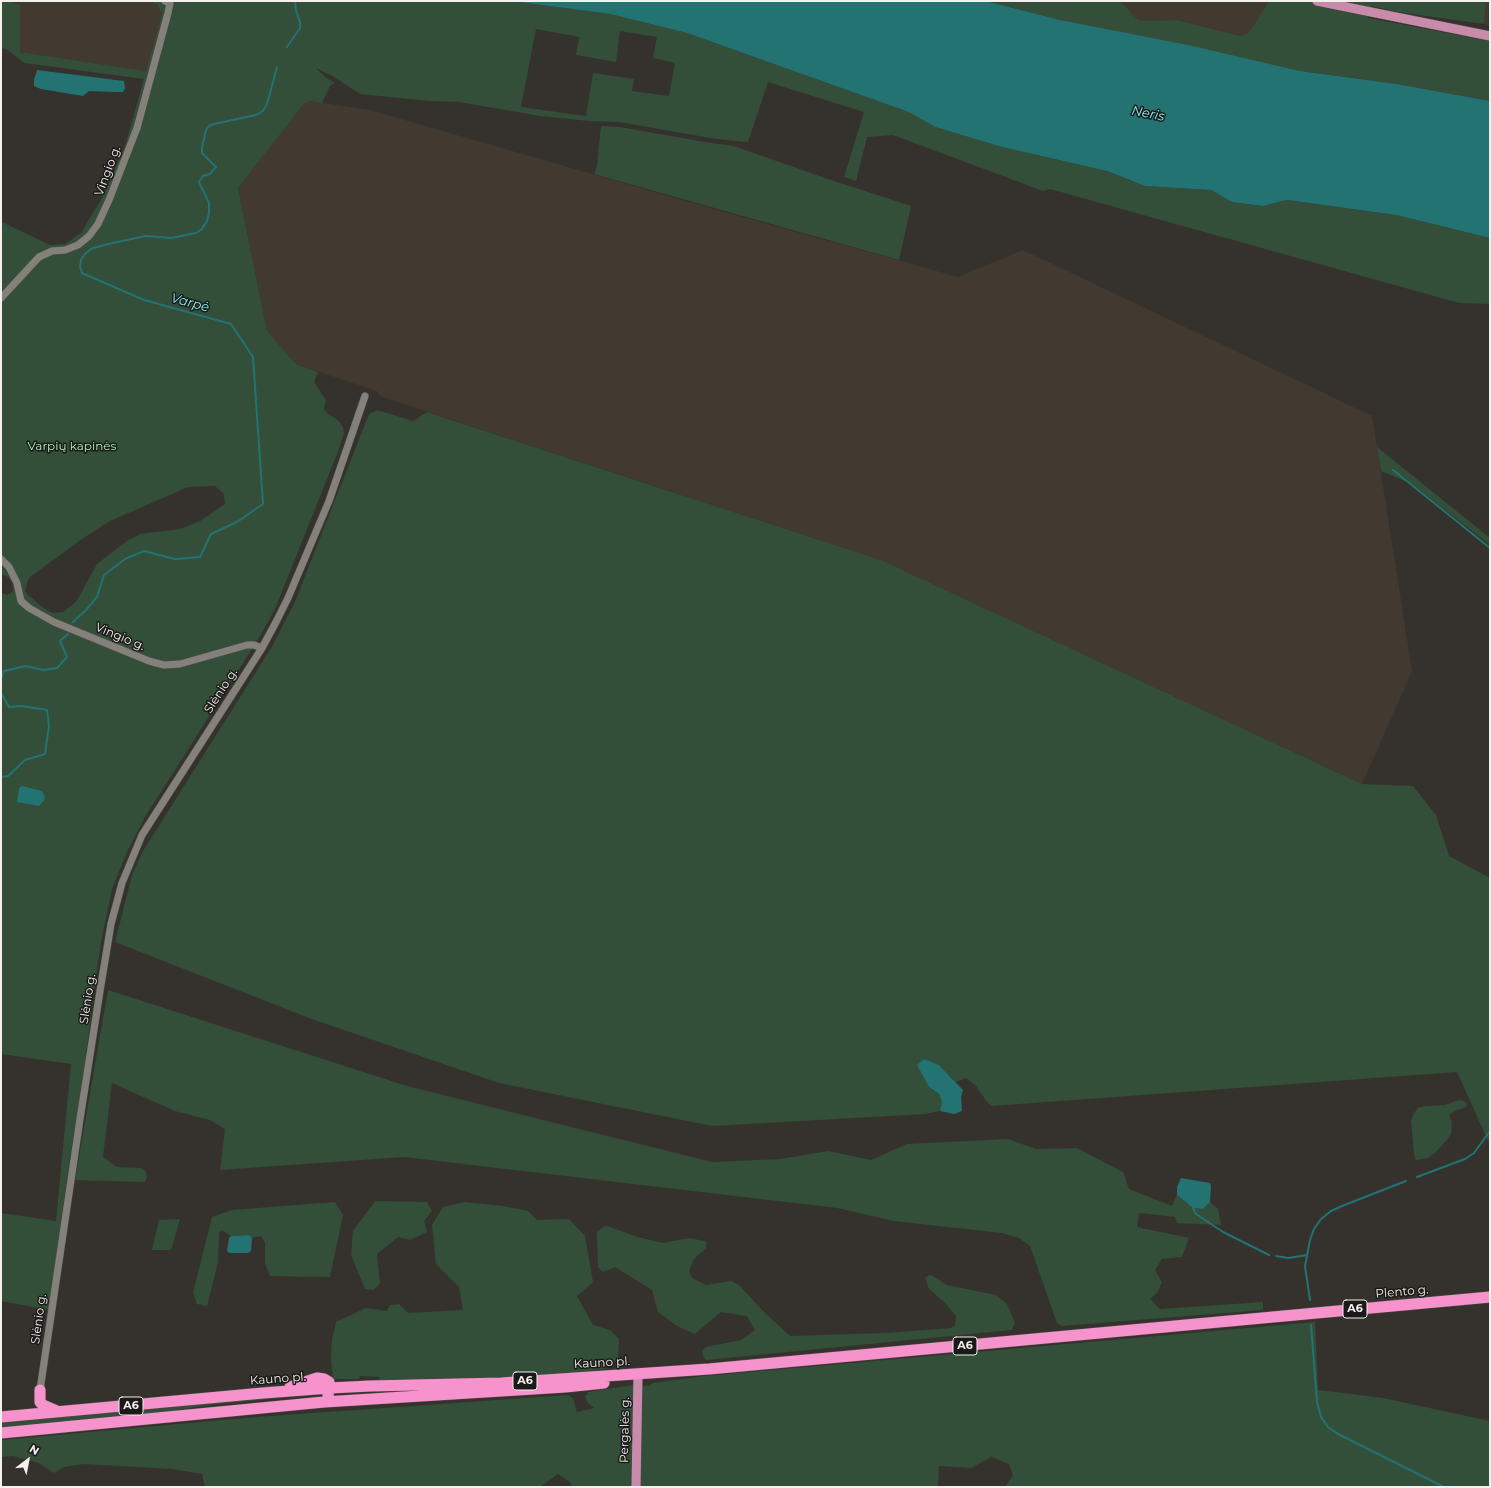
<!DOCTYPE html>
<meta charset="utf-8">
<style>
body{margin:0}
#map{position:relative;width:1491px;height:1488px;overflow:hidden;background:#35322d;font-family:Montserrat,sans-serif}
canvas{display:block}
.frame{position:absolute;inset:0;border:2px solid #f3f0ed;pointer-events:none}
.north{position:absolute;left:8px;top:1440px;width:40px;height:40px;-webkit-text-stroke:3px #1b1a18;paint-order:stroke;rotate:32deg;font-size:11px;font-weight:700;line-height:16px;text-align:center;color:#f3f0ed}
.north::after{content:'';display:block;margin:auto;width:14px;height:18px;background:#f3f0ed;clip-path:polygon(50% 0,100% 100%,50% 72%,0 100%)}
</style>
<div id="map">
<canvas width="1491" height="1488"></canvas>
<div class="frame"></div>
<div class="north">N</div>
</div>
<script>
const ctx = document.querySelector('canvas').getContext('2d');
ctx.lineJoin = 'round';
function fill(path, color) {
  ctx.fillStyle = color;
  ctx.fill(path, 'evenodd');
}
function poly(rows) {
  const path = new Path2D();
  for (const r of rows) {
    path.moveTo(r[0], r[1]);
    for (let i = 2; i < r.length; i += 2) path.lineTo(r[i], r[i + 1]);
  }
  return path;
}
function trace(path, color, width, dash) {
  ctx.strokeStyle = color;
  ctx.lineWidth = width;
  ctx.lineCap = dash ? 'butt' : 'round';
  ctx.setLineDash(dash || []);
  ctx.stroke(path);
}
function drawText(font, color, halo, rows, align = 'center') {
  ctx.font = font + ' Montserrat,sans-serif';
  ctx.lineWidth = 3;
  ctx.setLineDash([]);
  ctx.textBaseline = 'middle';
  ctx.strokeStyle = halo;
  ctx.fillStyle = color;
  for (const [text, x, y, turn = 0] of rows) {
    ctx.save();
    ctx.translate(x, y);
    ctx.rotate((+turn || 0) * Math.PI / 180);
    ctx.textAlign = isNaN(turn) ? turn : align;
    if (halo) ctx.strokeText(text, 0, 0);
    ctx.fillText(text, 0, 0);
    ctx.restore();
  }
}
const built = poly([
 [8,1,149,1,157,4,162,14,146,71,20,52,20,5],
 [1119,1,1269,1,1251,31,1246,34,1241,36,1177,20,1141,21,1134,16,1127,8],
 [1486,1,1490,1,1490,25,1484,24],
 [310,101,370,110,717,210,958,277,1023,250,1372,416,1412,671,1362,784,881,560,380,396,377,391,296,364,267,331,238,188,304,104]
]);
const green = poly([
 [1,1,8,1,20,5,20,52,146,71,162,14,157,4,149,1,511,1,610,14,687,33,910,112,935,127,1002,147,1107,171,1145,186,1211,190,1232,202,1263,206,1287,200,1396,215,1490,238,1490,304,1459,303,1050,189,1043,191,893,135,867,137,856,181,844,177,864,112,768,82,748,142,716,139,619,122,589,121,540,116,459,102,429,101,360,94,334,77,316,68,325,77,335,83,330,86,322,103,310,101,304,104,238,188,267,331,296,364,318,372,314,382,326,400,324,409,329,415,338,420,343,427,344,433,339,449,275,609,259,638,145,817,127,852,112,889,102,937,95,982,85,1065,67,1177,49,1310,1,1301,1,1213,56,1221,71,1064,1,1054,1,593,7,595,13,591,13,583,8,577,1,574,1,223,4,223,50,245,65,244,81,233,102,198,125,146,144,79,24,63,8,50,1,48],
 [536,29,579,37,576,55,616,62,620,31,657,37,653,58,675,63,669,96,632,91,634,79,593,73,586,116,521,107],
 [215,486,224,494,225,504,200,521,180,529,140,534,127,541,97,564,76,602,63,612,52,613,41,606,25,592,27,582,30,577,82,539,110,521,188,487],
 [986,1,1119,1,1127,8,1134,16,1141,21,1177,20,1241,36,1246,34,1251,30,1269,1,1486,1,1484,24,1398,12,1371,6,1368,18,1490,41,1490,101,1397,84,1300,71,1060,20],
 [601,126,620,127,705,142,734,146,822,177,911,206,899,260,594,174,597,166],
 [377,410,413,421,427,412,881,560,1362,784,1413,786,1436,815,1449,856,1490,878,1490,1141,1488,1141,1457,1072,992,1106,987,1102,976,1086,966,1078,956,1082,939,1065,929,1087,939,1094,942,1102,940,1111,925,1114,712,1126,499,1083,309,1018,115,942,132,875,143,851,271,648,294,604,369,414],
 [1377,447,1490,538,1490,545,1412,484,1381,471],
 [108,990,407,1086,712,1162,780,1159,828,1151,871,1160,907,1144,1008,1139,1036,1149,1077,1148,1123,1172,1129,1189,1172,1206,1177,1195,1193,1208,1203,1209,1210,1202,1218,1209,1221,1225,1177,1223,1175,1217,1139,1213,1137,1227,1189,1238,1182,1257,1162,1259,1155,1270,1162,1282,1157,1293,1150,1299,1160,1309,1263,1302,1263,1310,1062,1326,1057,1323,1030,1246,1019,1238,1002,1233,894,1221,837,1208,404,1157,220,1170,225,1129,210,1120,175,1111,112,1083,103,1157,117,1167,141,1168,146,1172,147,1177,145,1182,75,1180],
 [1459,1100,1464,1101,1467,1104,1466,1107,1455,1111,1449,1115,1452,1122,1451,1134,1446,1141,1435,1153,1428,1158,1416,1160,1414,1154,1411,1120,1414,1113,1418,1108,1424,1106,1445,1105],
 [375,1201,427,1202,432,1211,424,1221,427,1232,410,1240,398,1237,377,1254,380,1283,374,1290,365,1289,351,1255,353,1231],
 [335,1202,343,1215,330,1277,270,1276,265,1263,265,1243,261,1236,252,1238,249,1235,231,1236,222,1230,219,1233,218,1262,207,1306,197,1304,193,1293,212,1217,232,1210],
 [464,1202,503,1206,528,1211,537,1220,569,1219,585,1236,593,1282,577,1296,593,1325,610,1330,619,1339,618,1358,605,1369,546,1376,380,1380,379,1377,360,1376,359,1379,333,1379,331,1359,332,1339,336,1322,366,1308,387,1311,390,1305,399,1304,408,1313,463,1310,459,1287,436,1264,432,1225,443,1207],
 [180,1219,171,1250,152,1250,159,1220],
 [607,1226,638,1237,663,1243,689,1238,704,1241,707,1243,706,1248,694,1259,689,1271,692,1278,706,1285,731,1281,739,1285,764,1312,790,1336,885,1333,951,1328,955,1325,956,1316,944,1302,929,1289,925,1278,929,1275,933,1276,947,1285,996,1295,1007,1304,1015,1323,1012,1330,706,1360,703,1356,702,1351,706,1347,741,1340,755,1330,747,1316,721,1312,695,1334,677,1326,658,1312,652,1290,615,1267,603,1272,598,1267,597,1232,603,1227],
 [1315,1322,1318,1390,1383,1398,1490,1421,1490,1487,1005,1487,1013,1475,1009,1464,991,1457,971,1468,939,1466,938,1487,572,1487,570,1482,558,1474,540,1487,205,1487,202,1474,172,1469,84,1464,64,1467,54,1473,39,1463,13,1456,1,1457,1,1440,256,1417,568,1395,573,1398,577,1412,594,1408,587,1402,585,1395,588,1395,587,1392,633,1385,649,1386,653,1383,704,1376],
 [321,1394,211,1405,137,1416,1,1428,1,1421]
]);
const water = poly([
 [511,1,986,1,1060,20,1188,45,1300,71,1397,84,1490,101,1490,238,1396,215,1287,200,1263,206,1232,202,1211,190,1145,186,1107,171,1002,147,935,127,909,112,687,33,610,14],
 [37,70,124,81,125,88,123,92,114,92,89,91,83,96,41,89,34,86,34,80],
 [22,786,42,791,45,797,44,800,39,806,17,802,19,788],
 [924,1059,939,1065,963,1090,961,1097,962,1111,954,1114,940,1111,942,1102,939,1094,929,1087,917,1065],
 [1181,1178,1210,1183,1211,1186,1210,1202,1203,1209,1193,1208,1177,1195,1177,1187],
 [249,1235,252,1238,251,1251,248,1253,229,1253,227,1251,229,1238,231,1236]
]);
const stream = poly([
 [287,47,300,28,300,22,296,11,295,1],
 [1393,470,1490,548],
 [73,622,86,610,97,597,104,575,125,559,144,551,175,559,200,557,211,534,237,522,263,504,253,357,231,324,144,300,82,273,80,267,81,260,85,254,91,249,104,245,145,236,171,238,196,233,202,229,207,221,209,213,209,203,199,182,203,176,210,174,216,167,202,153,202,148,206,130,209,126,214,124,256,115,263,111,267,104,277,67],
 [1,679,4,671,26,666,43,670,57,668,67,657,60,641,68,634],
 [1,693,9,707,22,706,47,710,49,726,45,754,25,760,8,776,1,777],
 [1417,1177,1465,1159,1474,1153,1490,1131],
 [1193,1208,1196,1214,1223,1232,1269,1255],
 [1276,1256,1288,1258,1307,1255],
 [1310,1300,1305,1266,1310,1240,1314,1229,1321,1219,1331,1211,1342,1206,1406,1181],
 [1311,1325,1317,1402,1321,1417,1328,1427,1338,1434,1444,1487]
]);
const minor = poly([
 [1,298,39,257,52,251,65,250,78,245,89,236,98,224,109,200,137,128,168,13,170,3,165,1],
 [1,559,9,567,17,583,21,601,29,608,54,622,149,661,164,665,180,664,247,645,254,645,262,648],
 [40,1390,80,1119,100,991,111,924,122,883,142,835,262,648,276,622,288,598,329,501,365,396]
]);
const major = poly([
 [1317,1,1490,36],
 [636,1487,638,1374]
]);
const highway = poly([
 [290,1387,317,1378,324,1379,329,1382,330,1388,328,1395],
 [40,1390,40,1402,43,1405,57,1411],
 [1,1417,263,1393,330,1388,370,1386,501,1383,709,1369,1490,1297],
 [1,1433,324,1402,565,1387,604,1383]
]);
const shields = [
 [1355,1309,24],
 [965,1346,24],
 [525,1381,24],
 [131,1406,24]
];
const shieldNames = [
 ["A6",1355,1309],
 ["A6",965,1346],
 ["A6",525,1381],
 ["A6",131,1406]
];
const streetNames = [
 ["Vingio g.",108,171,-69],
 ["Vingio g.",120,637,23],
 ["Slėnio g.",221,691,-57],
 ["Slėnio g.",88,999,-81],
 ["Plento g.",1402,1292,-5],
 ["Slėnio g.",39,1319,-82],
 ["Kauno pl.",602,1363,-3],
 ["Kauno pl.",278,1379,-4],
 ["Pergalės g.",625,1430,-89]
];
const parkNames = [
 ["Varpių kapinės",72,446]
];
const waterNames = [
 ["Neris",1148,114,11],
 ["Varpė",190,303,15]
];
fill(built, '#423a30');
fill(green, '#334e39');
fill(water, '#237373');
trace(stream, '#237373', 2);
trace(minor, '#504d49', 8);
trace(major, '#504d49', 10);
trace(highway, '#504d49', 12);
trace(minor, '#84807a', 7);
trace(major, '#c98bab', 9);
trace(highway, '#f793cc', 11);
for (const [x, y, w] of shields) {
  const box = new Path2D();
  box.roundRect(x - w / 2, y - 9, w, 18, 3);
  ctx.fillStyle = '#1b1a18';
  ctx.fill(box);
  trace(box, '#f3f0ed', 1);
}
drawText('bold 11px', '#f3f0ed', null, shieldNames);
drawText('12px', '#f3f0ed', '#1b1a18', streetNames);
drawText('12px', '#aaf3bb', '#1b1a18', parkNames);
drawText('italic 13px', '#84f7f6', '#1b1a18', waterNames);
</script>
